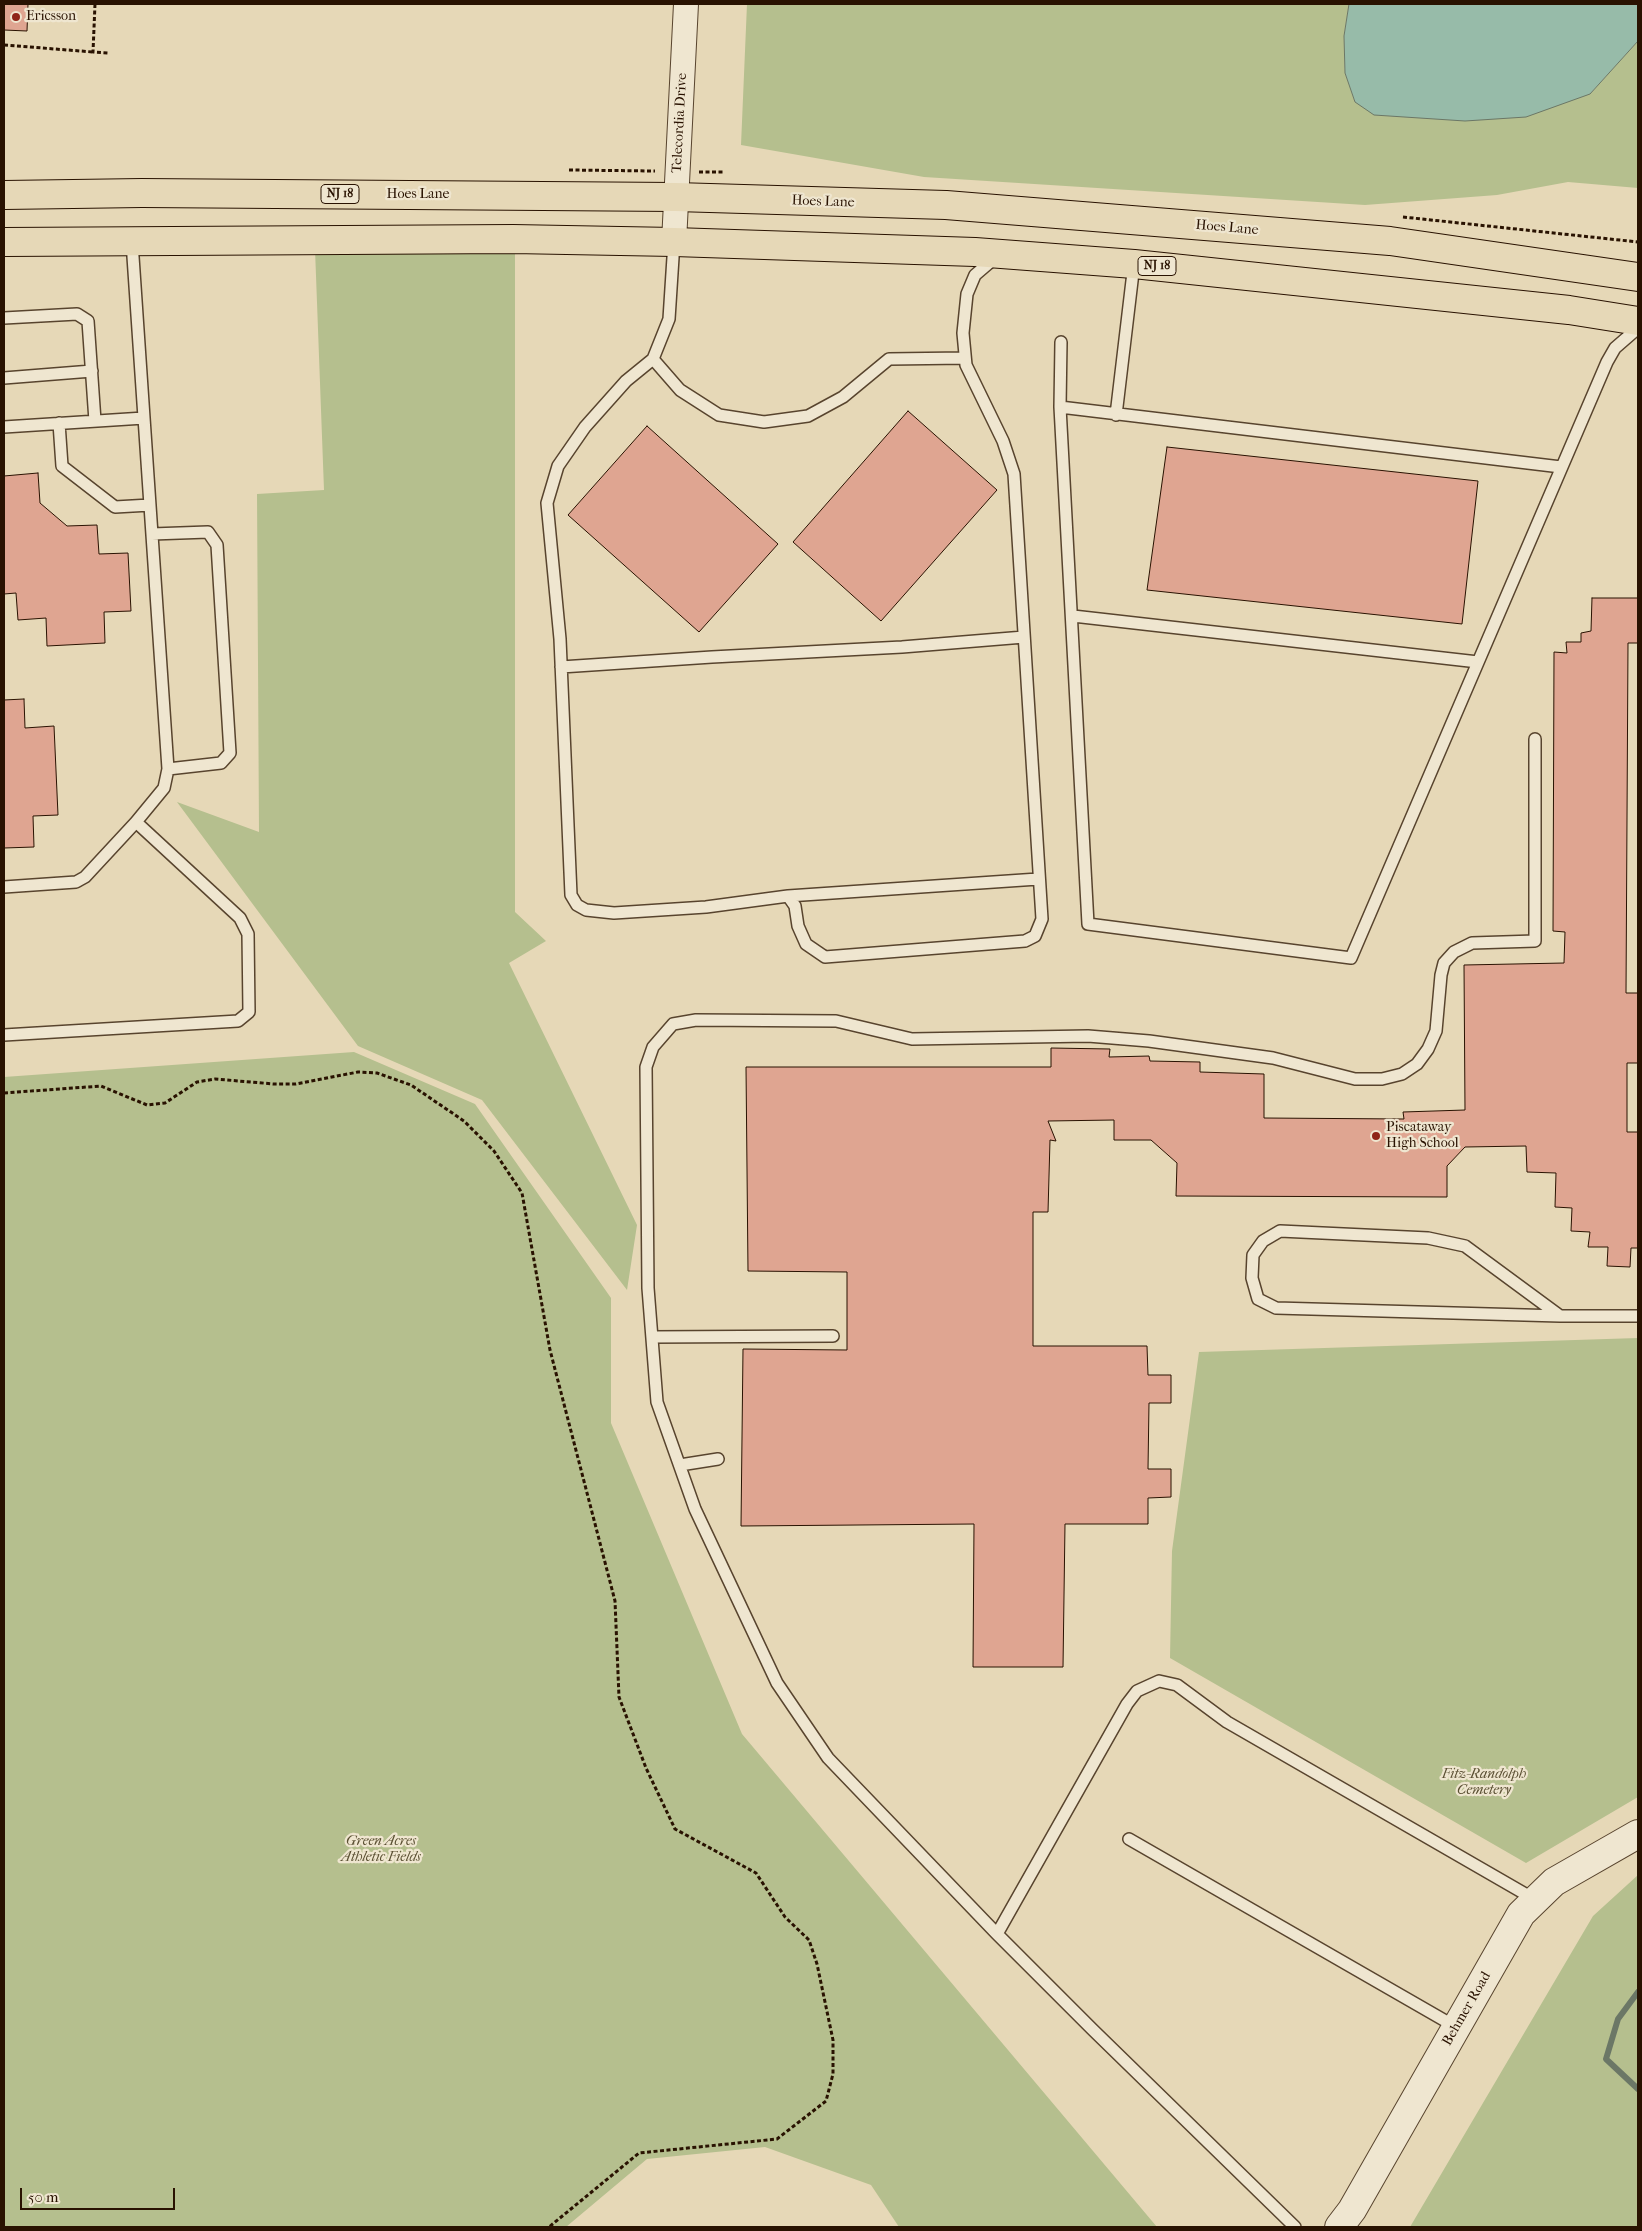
<!DOCTYPE html>
<style>
body{margin:0}
#map{position:relative;width:1642px;height:2231px;overflow:hidden;background:#e6d8b7;font-family:"IM FELL French Canon",serif}
canvas{display:block}
.frame{position:absolute;inset:0;border:5px solid #291201;pointer-events:none}
.scale{position:absolute;left:20px;top:2188px;width:155px;height:22px;box-sizing:border-box;border:2px solid #291201;border-top:0;padding-left:6px;font-size:15px;line-height:18px;white-space:nowrap;color:#291201;-webkit-text-stroke:4px #efe6d0;paint-order:stroke}
</style>
<div id="map">
<canvas width="1642" height="2231"></canvas>
<div class="frame"></div>
<div class="scale">50 m</div>
</div>
<script>
const ctx = document.querySelector('canvas').getContext('2d');
ctx.lineJoin = 'round';
function fill(path, color) {
  ctx.fillStyle = color;
  ctx.fill(path, 'evenodd');
}
function poly(rows) {
  const path = new Path2D();
  for (const r of rows) {
    path.moveTo(r[0], r[1]);
    for (let i = 2; i < r.length; i += 2) path.lineTo(r[i], r[i + 1]);
  }
  return path;
}
function trace(path, color, width, dash) {
  ctx.strokeStyle = color;
  ctx.lineWidth = width;
  ctx.lineCap = dash ? 'butt' : 'round';
  ctx.setLineDash(dash || []);
  ctx.stroke(path);
}
function drawText(font, color, halo, rows, align = 'center') {
  ctx.font = font + ' "IM FELL French Canon",serif';
  ctx.lineWidth = 4.5;
  ctx.setLineDash([]);
  ctx.textBaseline = 'middle';
  ctx.strokeStyle = halo;
  ctx.fillStyle = color;
  for (const [text, x, y, turn = 0] of rows) {
    ctx.save();
    ctx.translate(x, y);
    ctx.rotate((+turn || 0) * Math.PI / 180);
    ctx.textAlign = isNaN(turn) ? turn : align;
    if (halo) ctx.strokeText(text, 0, 0);
    ctx.fillText(text, 0, 0);
    ctx.restore();
  }
}
const green = poly([
 [747,4,1349,4,1344,36,1345,73,1355,102,1590,94,1638,41,1638,188,1568,182,1497,195,1365,205,924,177,741,145],
 [315,249,515,251,515,912,546,941,509,963,637,1225,627,1290,482,1100,358,1046,177,802,259,832,257,494,324,490],
 [354,1052,475,1104,611,1298,611,1423,742,1734,1157,2227,899,2227,871,2185,765,2147,647,2159,566,2227,4,2227,4,1077],
 [1638,1338,1638,1797,1526,1863,1170,1658,1172,1551,1199,1352],
 [1638,1875,1638,2227,1410,2227,1593,1916]
]);
const water = poly([
 [1349,4,1638,4,1638,41,1590,94,1526,117,1465,121,1374,115,1355,102,1345,73,1344,36,1349,4]
]);
const stream = poly([
 [1638,1992,1618,2019,1606,2059,1638,2089]
]);
const building = poly([
 [4,4,28,4,27,31,4,30,4,4],
 [908,411,997,490,881,621,793,542,908,411],
 [647,426,778,544,699,632,568,515,647,426],
 [1167,447,1478,481,1462,624,1147,590,1167,447],
 [38,473,40,503,67,526,97,525,99,554,128,553,131,611,104,612,105,643,47,646,46,618,18,620,16,593,4,594,4,476,38,473],
 [1592,598,1638,598,1638,643,1628,643,1626,993,1638,993,1638,1063,1627,1063,1627,1132,1638,1132,1638,1248,1631,1248,1630,1267,1607,1266,1608,1247,1588,1247,1590,1232,1571,1231,1572,1208,1555,1207,1556,1173,1527,1172,1526,1146,1465,1147,1447,1166,1447,1197,1176,1196,1177,1163,1151,1140,1114,1140,1114,1120,1048,1121,1056,1141,1050,1140,1048,1212,1033,1212,1033,1346,1147,1346,1148,1375,1171,1375,1171,1403,1149,1403,1148,1469,1171,1469,1171,1497,1148,1498,1148,1524,1065,1524,1063,1667,973,1667,974,1524,741,1526,743,1349,847,1350,847,1272,748,1271,746,1067,1051,1067,1051,1048,1110,1049,1109,1057,1149,1056,1150,1061,1200,1062,1200,1072,1264,1074,1264,1118,1404,1119,1403,1112,1465,1110,1464,965,1564,963,1565,932,1553,931,1554,652,1567,653,1566,642,1581,642,1581,633,1591,631,1592,598],
 [24,699,25,728,54,726,58,815,33,816,34,847,4,848,4,700,24,699]
]);
const path = poly([
 [95,4,93,52,109,53],
 [4,45,93,52],
 [569,170,655,171],
 [699,172,723,172],
 [1403,217,1638,242],
 [4,1093,101,1086,147,1105,165,1103,197,1082,215,1079,274,1084,296,1084,358,1072,377,1073,411,1085,464,1121,494,1151,522,1193,550,1350,615,1601,619,1697,646,1768,675,1829,756,1873,785,1917,809,1940,817,1964,833,2040,833,2074,826,2101,777,2139,639,2153,549,2227]
]);
const service = poly([
 [132,242,168,769,164,788,136,822],
 [674,242,669,319,653,359,626,381,585,427,558,466,547,503,560,639,571,895,577,905,586,910,614,913,706,907,788,896,795,906,798,926,806,944,825,957,1025,941,1035,936,1042,919,1014,474,1003,441,966,365,963,333,967,294,975,275,996,257],
 [4,318,77,314,88,321,95,421],
 [653,359,680,390,719,415,764,422,808,416,843,397,889,359,965,358],
 [4,378,92,371],
 [1060,407,1061,342],
 [1116,415,1134,264],
 [59,423,62,466,115,507,150,505],
 [4,427,144,418],
 [1561,467,1060,407,1088,924,1351,958,1607,362,1615,348,1638,328],
 [152,534,208,532,217,545,230,753,221,763,168,769],
 [1073,616,1478,662],
 [561,667,712,657,902,647,1024,637],
 [4,887,76,882,85,877,136,822,240,918,248,934,249,1012,238,1021,4,1035],
 [788,896,1038,879],
 [1560,1316,1465,1246,1428,1238,1280,1231,1263,1241,1253,1255,1252,1278,1258,1299,1276,1308,1560,1316,1638,1316],
 [652,1337,833,1336],
 [680,1465,718,1459],
 [1129,1839,1456,2027],
 [997,1934,1127,1704,1137,1691,1159,1681,1177,1685,1227,1722,1534,1899],
 [1295,2227,1093,2030,997,1934,828,1758,777,1683,695,1509,657,1402,648,1288,646,1067,653,1047,673,1024,696,1020,836,1021,912,1039,1088,1036,1149,1041,1273,1058,1355,1079,1382,1079,1402,1074,1417,1064,1428,1049,1436,1031,1441,975,1444,963,1454,952,1472,943,1535,941,1535,739]
]);
const minor = poly([
 [674,242,686,4]
]);
const tertiary = poly([
 [1339,2227,1352,2210,1521,1914,1554,1882,1638,1834]
]);
const trunk = poly([
 [4,195,142,193,676,197,946,205,1390,241,1638,277],
 [4,242,513,239,674,242,975,252,1134,264,1569,310,1638,321]
]);
const markers = [
 [16,17,5,"#8f2418"],
 [1376,1136,5,"#8f2418"]
];
const shields = [
 [340,194,38],
 [1157,266,38]
];
const shieldNames = [
 ["NJ 18",340,194],
 ["NJ 18",1157,266]
];
const poiNames = [
 ["Ericsson",26,17],
 ["Piscataway",1386,1128],
 ["High School",1386,1144]
];
const streetNames = [
 ["Telecordia Drive",680,123,-87],
 ["Hoes Lane",418,195],
 ["Hoes Lane",823,202,2],
 ["Hoes Lane",1227,228,5],
 ["Behmer Road",1467,2009,-60]
];
const parkNames = [
 ["Fitz-Randolph",1484,1775],
 ["Cemetery",1484,1791],
 ["Green Acres",381,1842],
 ["Athletic Fields",381,1858]
];
fill(green, '#b5bf8e');
fill(water, '#97bba9');
trace(water, '#6b7766', 1);
trace(stream, '#6b7766', 6);
fill(building, '#dfa591');
trace(building, '#291201', 1);
trace(service, '#58442e', 14);
trace(minor, '#58442e', 26);
trace(tertiary, '#58442e', 30);
trace(trunk, '#291201', 30);
trace(path, '#291201', 3, [4, 2.5]);
trace(service, '#efe6d0', 11);
trace(minor, '#efe6d0', 24);
trace(tertiary, '#efe6d0', 28);
trace(trunk, '#e6d8b7', 28);
for (const [x, y, r, color] of markers) {
  const dot = new Path2D();
  dot.arc(x, y, r, 0, 2 * Math.PI);
  ctx.fillStyle = color;
  ctx.fill(dot);
  trace(dot, '#efe6d0', 2);
}
for (const [x, y, w] of shields) {
  const box = new Path2D();
  box.roundRect(x - w / 2, y - 9.5, w, 19, 4);
  ctx.fillStyle = '#efe6d0';
  ctx.fill(box);
  trace(box, '#291201', 1);
}
drawText('bold 12px', '#291201', null, shieldNames);
drawText('14px', '#291201', '#efe6d0', poiNames, 'left');
drawText('14px', '#291201', '#efe6d0', streetNames);
drawText('italic 14px', '#5a4f32', '#efe6d0', parkNames);
</script>
